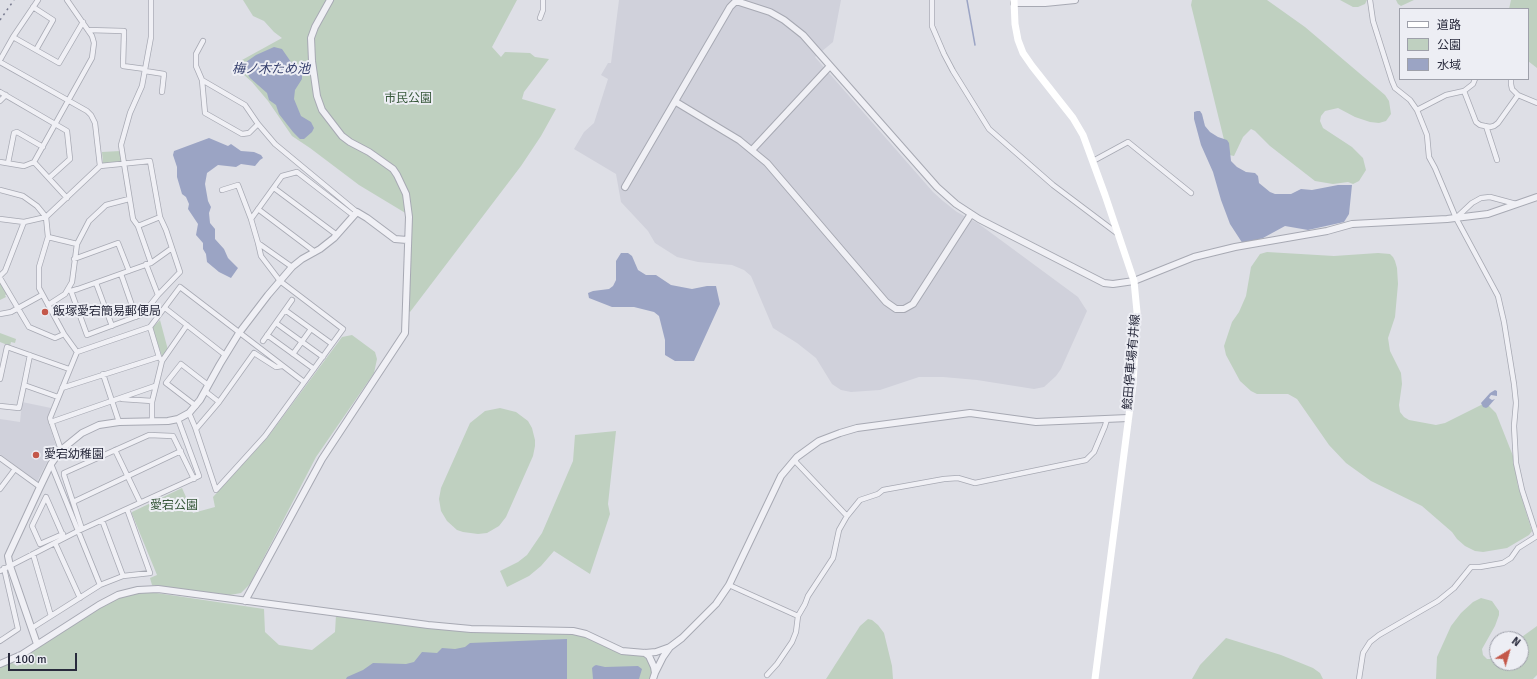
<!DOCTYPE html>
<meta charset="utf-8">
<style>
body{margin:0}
#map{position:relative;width:1537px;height:679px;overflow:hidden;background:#dedfe6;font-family:Signika,"Noto Sans JP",sans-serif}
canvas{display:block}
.legend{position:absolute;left:1399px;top:8px;width:130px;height:72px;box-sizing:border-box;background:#edeef4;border:1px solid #9ea0aa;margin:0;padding:5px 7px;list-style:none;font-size:12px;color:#282a3c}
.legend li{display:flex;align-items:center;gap:8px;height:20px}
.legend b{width:20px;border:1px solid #9ea0aa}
.north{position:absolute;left:1489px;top:631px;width:40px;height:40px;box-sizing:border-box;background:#edeef4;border:1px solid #9ea0aa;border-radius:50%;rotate:37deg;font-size:11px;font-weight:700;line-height:16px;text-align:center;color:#282a3c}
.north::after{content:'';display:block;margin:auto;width:14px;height:18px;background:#c4584a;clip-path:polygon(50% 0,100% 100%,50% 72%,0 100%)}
.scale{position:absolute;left:8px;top:653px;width:69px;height:18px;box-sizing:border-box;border:2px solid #282a3c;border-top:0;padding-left:5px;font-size:12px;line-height:14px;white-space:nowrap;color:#282a3c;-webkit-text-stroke:3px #edeef4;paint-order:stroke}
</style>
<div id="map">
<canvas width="1537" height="679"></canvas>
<ul class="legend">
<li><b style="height:5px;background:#fff"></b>道路</li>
<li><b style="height:11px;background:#bfd0c0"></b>公園</li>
<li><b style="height:11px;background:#9ba4c4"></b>水域</li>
</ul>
<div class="north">N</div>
<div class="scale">100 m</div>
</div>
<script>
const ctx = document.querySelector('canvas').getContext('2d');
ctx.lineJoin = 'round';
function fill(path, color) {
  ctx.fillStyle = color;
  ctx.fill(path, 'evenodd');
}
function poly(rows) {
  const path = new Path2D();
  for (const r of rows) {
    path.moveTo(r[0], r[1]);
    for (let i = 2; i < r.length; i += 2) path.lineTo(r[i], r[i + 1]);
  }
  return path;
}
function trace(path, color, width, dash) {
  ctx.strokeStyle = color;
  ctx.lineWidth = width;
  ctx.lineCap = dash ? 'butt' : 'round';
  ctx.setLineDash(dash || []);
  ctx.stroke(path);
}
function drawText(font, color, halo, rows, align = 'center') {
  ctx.font = font + ' Signika,"Noto Sans JP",sans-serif';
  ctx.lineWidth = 4;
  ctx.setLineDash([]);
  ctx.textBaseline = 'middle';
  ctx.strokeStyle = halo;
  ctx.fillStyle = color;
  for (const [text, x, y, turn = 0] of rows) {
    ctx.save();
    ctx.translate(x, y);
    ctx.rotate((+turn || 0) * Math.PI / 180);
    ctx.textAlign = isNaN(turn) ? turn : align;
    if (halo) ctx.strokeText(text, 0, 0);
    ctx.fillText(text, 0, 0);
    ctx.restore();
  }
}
const built = poly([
 [619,0,841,0,833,42,815,57,933,192,943,201,957,212,979,224,1078,297,1087,311,1061,369,1056,376,1044,387,1034,389,977,380,943,377,919,377,880,390,851,392,841,390,832,384,816,358,797,343,773,328,751,276,744,270,732,265,698,262,677,257,655,243,648,231,621,202,616,174,574,149,584,132,594,123,608,79,601,75,608,63,611,63],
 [22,402,51,408,47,418,57,449,49,458,37,482,0,454,0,419,20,422]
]);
const green = poly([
 [243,0,517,0,492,47,501,57,505,52,530,53,535,57,549,59,524,92,522,99,556,109,541,136,521,166,410,312,408,310,412,217,359,185,310,148,292,136,268,101,252,82,244,75,241,67,242,60,282,38,274,32,264,21,253,16],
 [1192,0,1267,0,1305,27,1385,95,1389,101,1391,114,1386,121,1379,123,1370,122,1355,117,1338,108,1325,111,1321,116,1320,121,1323,128,1352,147,1363,158,1366,170,1359,181,1353,184,1348,182,1333,184,1315,181,1270,146,1255,131,1251,129,1243,137,1234,156,1229,155,1227,152,1191,5],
 [1340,0,1367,0,1365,4,1358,7,1353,7],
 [1396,0,1414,0,1401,6,1398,4],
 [1511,0,1537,0,1537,68,1528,61,1528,9,1509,9],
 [120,151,121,161,120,163,103,163,102,152],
 [1267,252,1334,256,1378,253,1390,254,1393,257,1395,261,1397,268,1398,284,1395,317,1388,338,1390,351,1401,373,1402,384,1399,405,1400,412,1404,417,1409,420,1436,425,1445,423,1483,404,1487,404,1496,413,1513,456,1518,486,1531,528,1532,531,1529,535,1507,548,1483,552,1475,551,1465,546,1457,539,1452,532,1422,506,1371,481,1346,463,1329,445,1297,399,1288,394,1257,394,1251,391,1240,381,1226,355,1224,346,1232,322,1239,312,1246,296,1251,267,1260,254],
 [0,282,7,294,5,295,6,297,0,300],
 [160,320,168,350,164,356,162,356,152,328],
 [0,333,16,339,15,343,11,342,10,346,0,342],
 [352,335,375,352,377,359,374,373,316,457,250,584,241,593,230,595,152,585,150,578,157,575,132,514,132,512,182,488,193,513,215,507,213,497,267,438,342,337],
 [500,408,516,412,528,421,532,428,535,440,535,446,533,456,506,517,499,526,487,533,478,534,463,532,457,530,447,521,441,511,439,499,441,488,470,423,485,411],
 [616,431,608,504,610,514,590,574,554,551,541,566,529,576,507,587,500,571,518,562,527,555,542,533,573,461,575,435],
 [150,592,264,609,265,632,279,645,312,650,335,632,336,615,430,628,472,632,570,633,585,636,643,655,651,664,652,673,650,679,0,679,0,666,11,662,17,666,32,660,29,651,108,603,118,598,136,593],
 [1481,598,1492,601,1499,611,1499,615,1495,626,1482,649,1483,655,1487,659,1494,659,1497,656,1497,663,1521,663,1521,639,1519,639,1537,626,1537,675,1533,679,1436,679,1437,657,1451,626,1461,613,1473,602],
 [868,619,872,620,878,625,884,633,892,666,893,679,826,679,860,626],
 [1226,638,1281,655,1313,668,1320,673,1323,679,1192,679,1200,665]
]);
const water = poly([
 [274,47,282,49,291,62,302,69,302,79,295,90,294,99,301,116,311,122,314,128,312,132,304,139,300,139,293,132,279,114,276,105,269,100,267,93,250,78,245,69,246,62,256,55],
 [1197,111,1200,111,1202,114,1205,126,1210,132,1218,137,1227,140,1229,143,1231,161,1237,167,1246,172,1255,173,1258,176,1259,183,1270,192,1275,194,1291,194,1301,189,1312,190,1338,185,1352,185,1349,214,1344,222,1308,230,1285,226,1263,238,1243,244,1230,224,1221,200,1213,172,1201,145,1194,119,1194,112],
 [209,138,228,146,231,144,241,151,254,152,261,155,263,158,260,160,255,166,241,164,236,167,218,165,207,173,205,184,208,201,211,207,209,213,210,223,215,229,215,239,224,249,228,258,238,268,231,278,219,272,207,262,206,254,203,249,203,243,196,235,198,224,188,209,189,204,186,197,182,194,177,177,177,167,173,155,174,151],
 [621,253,628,253,632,256,638,270,646,275,656,275,671,285,692,289,707,286,716,286,720,304,694,361,675,361,665,355,665,340,659,316,654,312,634,307,612,307,589,298,588,293,593,291,609,289,613,286,616,280,616,261],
 [1495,390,1497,391,1497,396,1491,395,1489,398,1492,400,1495,399,1488,407,1486,408,1483,407,1481,403,1490,393],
 [567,639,567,679,346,679,347,677,363,670,373,663,406,664,414,662,422,652,437,653,442,648,455,649,465,647,470,643],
 [596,665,605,667,638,666,642,669,639,679,593,679,592,668,594,666]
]);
const stream = poly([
 [967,0,975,45]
]);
const minor = poly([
 [932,0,932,26,944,54,953,71,989,129,1053,185,1118,234],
 [1370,0,1373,21,1392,81,1395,88,1410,100,1417,110,1427,135,1429,157,1435,168,1456,218,1498,296,1504,322,1514,384,1516,403,1514,426,1516,463,1522,490,1537,536],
 [33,7,53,20,36,50],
 [540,18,543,10,543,0],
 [88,30,124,31,123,66,145,69],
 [13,37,59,63,83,22],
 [203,41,196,54,196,66,202,80,245,105,258,124,275,144,357,212],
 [0,60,13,37,38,0],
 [0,62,87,111,91,115,95,123,100,166],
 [145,71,164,74,162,92],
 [1511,79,1511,84,1512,89,1518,95],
 [202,80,205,113,242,134,249,133,258,124],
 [1464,91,1473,84,1475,79],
 [0,92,67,131,70,159,49,178],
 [0,101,6,95],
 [1417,110,1446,95,1464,91,1476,122,1480,125,1490,127,1494,126,1498,123,1518,95,1537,103],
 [1486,126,1497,160],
 [1093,161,1128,142,1191,193],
 [0,162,24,166,34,162,92,58,94,43,92,36,67,0],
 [34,162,67,198],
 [8,163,14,133,17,132,43,147],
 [274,188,337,235],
 [0,190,23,196,37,206,46,217,48,237,39,267,39,288,64,334,77,352],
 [222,190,238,185,251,219],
 [258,209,315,252],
 [1456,218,1472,203,1481,198,1490,197,1516,204],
 [0,219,24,222,46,217,100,166,150,161,160,217,166,230,180,272,158,295],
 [138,226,160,217],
 [48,237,77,244],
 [74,259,118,243,129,271],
 [151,263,172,248],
 [292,267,258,243,251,219,282,176,297,172,354,216],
 [121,274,136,317],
 [0,276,5,271,24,222],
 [0,278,29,327,55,338,64,334],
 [96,283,112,326],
 [68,290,71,291,78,289,151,263,138,226,133,219,121,145,130,113,142,86,151,37,151,0],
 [71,291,87,335,143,314,158,295,146,264],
 [48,305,65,294,72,282,77,244,89,221,106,205,129,199],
 [165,308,225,355],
 [285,310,332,344],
 [0,314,11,312,42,295],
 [276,323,323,357],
 [150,327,159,357,162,361,152,402,152,421],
 [267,335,314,369],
 [263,341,292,300],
 [293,354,311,329],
 [162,361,187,325],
 [103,374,119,422],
 [0,379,7,347,69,369],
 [24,385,30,355],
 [62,388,159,357],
 [205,391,219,402],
 [122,399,152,401],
 [0,406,19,408,24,385,58,397],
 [196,406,166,383,181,364,208,385],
 [189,413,195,427,216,490,265,436,343,329,280,281,261,256,258,243],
 [51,422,155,386],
 [196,429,219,402,254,353,276,367,282,366],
 [61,450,50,418,77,352,150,327,180,287,304,382],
 [115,450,140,502],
 [0,458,40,487],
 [794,460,847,516],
 [51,464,100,585],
 [0,489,15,469],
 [73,502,181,451],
 [102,520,123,576],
 [82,529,64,475,64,473,149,435,173,436,194,479],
 [63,534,40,544,32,526,46,497,64,538],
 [55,543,80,598],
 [33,554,51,616],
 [0,571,78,531,199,476,178,419],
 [729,585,798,616],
 [32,628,100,585,123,576,150,573,127,509],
 [0,641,18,629,4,568],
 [767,675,777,664,792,642,796,632,798,616,805,604,808,596,833,558,839,530,847,516,860,500,878,494,883,490,944,479,958,478,975,483,1086,460,1094,452,1105,426,1107,419],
 [1359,679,1363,653,1370,642,1379,635,1438,601,1454,588,1471,567,1480,567,1503,563,1511,558,1518,548,1537,536]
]);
const tertiary = poly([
 [1014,3,1045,3,1075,0],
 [676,102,739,140,767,163,886,302,896,309,904,309,913,304,971,214],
 [752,150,830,66],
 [625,187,730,7,735,2,739,2,770,12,784,20,803,35,937,187,956,204,979,219,1104,283,1113,284,1134,281,1194,257,1235,247,1327,231,1352,224,1447,219,1488,214,1537,197],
 [245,601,322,459,405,333,409,217,406,194,397,175,393,169,369,152,350,142,342,136,322,110,317,96,312,61,311,38,315,27,330,0],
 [37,644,10,566,8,556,40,487,51,464,61,450,82,433,99,425,119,422,168,421,178,419,189,413,200,400,220,364,239,333,268,295,292,267,302,259,320,249,334,238,357,212,367,218,395,239,407,240],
 [645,653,649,656,654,667,655,673,653,679],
 [0,664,21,655,99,605,118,595,138,590,158,589,428,625,471,629,573,631,586,634,622,651,645,653,656,652,670,647,682,638,716,604,729,585,781,476,797,457,819,441,840,433,857,428,970,413,1036,422,1128,418],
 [655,673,663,657,670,647]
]);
const secondary = poly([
 [1014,0,1015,24,1018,40,1023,53,1032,66,1073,118,1083,135,1105,195,1134,281,1137,312,1133,384,1095,679]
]);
const rail = poly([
 [0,20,14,0]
]);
const markers = [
 [45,312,4,"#c4584a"],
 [36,455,4,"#c4584a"]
];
const parkNames = [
 ["市民公園",408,99],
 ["愛宕公園",174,506]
];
const poiNames = [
 ["飯塚愛宕簡易郵便局",53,312],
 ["愛宕幼稚園",44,455]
];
const streetNames = [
 ["鯰田停車場有井線",1132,362,-85]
];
const waterNames = [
 ["梅ノ木ため池",271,70]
];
fill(built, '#d0d1db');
fill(green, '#bfd0c0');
fill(water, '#9ba4c4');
trace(stream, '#9ba4c4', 1.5);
trace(minor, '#a7a9b3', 6);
trace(tertiary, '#a7a9b3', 8);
trace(minor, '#f0f0f5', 4.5);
trace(tertiary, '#f0f0f5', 6);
trace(secondary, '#fff', 7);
trace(rail, '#787b8f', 1.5, [2, 4]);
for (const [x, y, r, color] of markers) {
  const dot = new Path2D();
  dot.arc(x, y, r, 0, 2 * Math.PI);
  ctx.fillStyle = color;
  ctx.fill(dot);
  trace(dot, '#edeef4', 1.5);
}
drawText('12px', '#365739', '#edeef4', parkNames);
drawText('12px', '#282a3c', '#edeef4', poiNames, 'left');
drawText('12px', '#282a3c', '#edeef4', streetNames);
drawText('italic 13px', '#353f6d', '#edeef4', waterNames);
</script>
